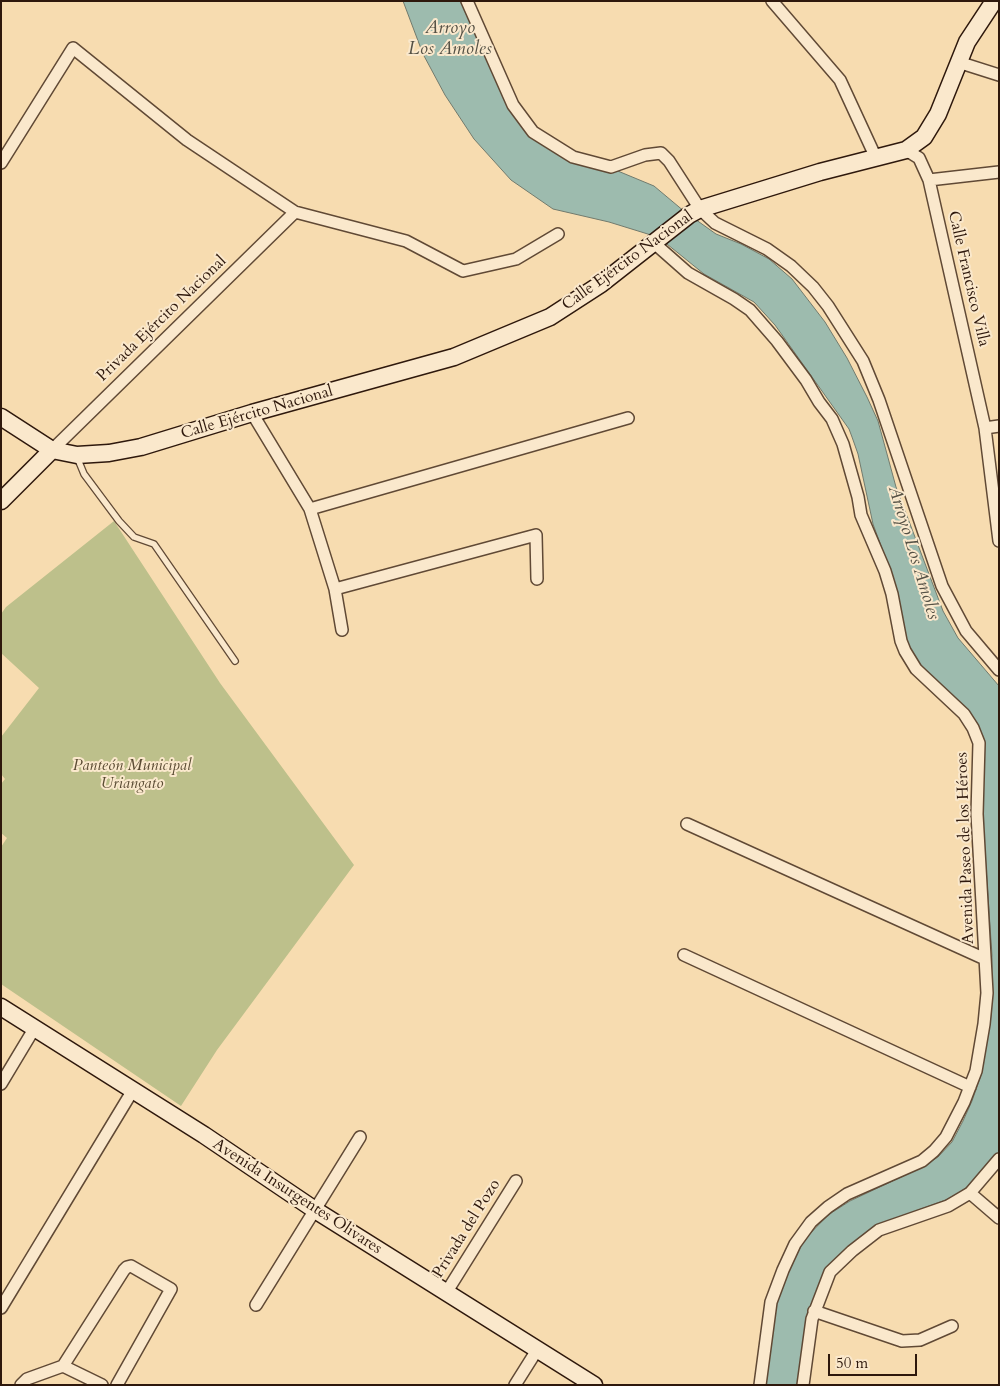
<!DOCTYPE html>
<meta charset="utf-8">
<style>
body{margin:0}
#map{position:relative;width:1000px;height:1386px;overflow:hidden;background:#f7dcb0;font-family:Cardo,serif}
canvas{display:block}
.frame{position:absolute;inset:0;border:2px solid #2e180c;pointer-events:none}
.scale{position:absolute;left:828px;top:1354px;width:89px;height:22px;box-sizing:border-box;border:2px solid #2e180c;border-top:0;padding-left:6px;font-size:15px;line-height:18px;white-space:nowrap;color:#2e180c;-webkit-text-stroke:4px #fae8cc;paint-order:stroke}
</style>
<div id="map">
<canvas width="1000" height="1386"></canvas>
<div class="frame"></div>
<div class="scale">50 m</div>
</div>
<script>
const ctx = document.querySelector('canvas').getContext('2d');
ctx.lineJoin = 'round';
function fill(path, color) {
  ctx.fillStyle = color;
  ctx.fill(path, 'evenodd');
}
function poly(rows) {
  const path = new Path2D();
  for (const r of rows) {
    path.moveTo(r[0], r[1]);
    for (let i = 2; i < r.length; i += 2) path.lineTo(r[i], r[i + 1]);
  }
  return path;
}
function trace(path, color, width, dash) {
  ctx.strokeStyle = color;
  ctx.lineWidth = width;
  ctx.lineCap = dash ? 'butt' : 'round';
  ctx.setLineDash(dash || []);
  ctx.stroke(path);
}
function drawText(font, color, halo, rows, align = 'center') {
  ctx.font = font + ' Cardo,serif';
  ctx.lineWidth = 4;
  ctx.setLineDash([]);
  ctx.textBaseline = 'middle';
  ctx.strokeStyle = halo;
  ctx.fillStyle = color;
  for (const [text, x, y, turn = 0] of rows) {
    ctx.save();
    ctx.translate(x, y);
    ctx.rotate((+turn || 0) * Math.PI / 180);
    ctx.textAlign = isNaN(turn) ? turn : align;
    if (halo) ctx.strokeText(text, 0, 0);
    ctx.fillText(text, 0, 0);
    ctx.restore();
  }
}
const green = poly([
 [114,521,220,683,354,865,217,1050,181,1106,1,984,1,847,7,838,1,833,1,784,5,779,1,774,1,737,39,688,1,653,1,614,6,607]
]);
const water = poly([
 [403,1,467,1,533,132,573,157,613,169,654,186,685,212,716,234,741,244,769,259,792,279,825,322,847,358,867,397,878,421,896,487,943,611,958,638,999,686,999,1153,967,1187,951,1198,880,1224,826,1271,808,1314,801,1385,766,1385,775,1303,788,1271,804,1240,828,1215,850,1201,920,1168,938,1157,952,1142,963,1121,972,1101,981,1075,991,1016,992,955,981,794,981,736,927,675,910,651,899,613,891,573,873,524,858,454,852,437,849,429,775,325,754,302,704,274,662,240,651,235,609,222,553,209,511,180,474,139,445,95,423,54,403,1]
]);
const lane = poly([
 [77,457,84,474,119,521,134,537,154,544,235,661]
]);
const street = poly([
 [467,1,513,105,533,132,573,157,611,167,645,155,661,153,669,161,700,209,715,223,767,249,791,266,813,287,828,306,863,361,879,400,942,586,966,631,999,670],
 [772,1,840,80,876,158],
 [958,62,999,75],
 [906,150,919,158,929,180,985,428,999,541],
 [1,163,73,48,187,140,295,212,406,241,463,271,516,259,558,234],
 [929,180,999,172],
 [654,243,688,273,734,299,750,310,777,341,806,380,819,402,832,419,843,444,858,497,861,515,885,571,892,594,901,641,905,651,916,669,964,714,973,728,979,743,977,814,987,993,984,1024,976,1071,964,1102,946,1137,934,1151,922,1161,847,1194,828,1207,811,1222,795,1244,783,1270,771,1302,760,1385],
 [252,413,310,509,335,589,342,630],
 [985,428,999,426],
 [52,450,295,212],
 [310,509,628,418],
 [335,589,536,535,537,579],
 [687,824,985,959],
 [684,955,970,1087],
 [1,1084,34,1029],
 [970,1193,999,1218],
 [446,1293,516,1181],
 [256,1305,360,1137],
 [1,1308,133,1090],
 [814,1311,902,1341,920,1340,952,1326],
 [63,1366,102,1385],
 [21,1385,27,1379,63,1366,124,1270,127,1267,131,1266,171,1289,117,1385],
 [515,1385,537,1350],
 [803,1385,812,1319,830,1272,852,1251,879,1230,948,1206,970,1193,999,1159]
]);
const secondary = poly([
 [1,417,52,450,77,455,109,453,141,447,252,413,454,357,550,317,601,284,689,215,700,209,820,172,906,150,924,137,938,114,967,42,994,1],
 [1,501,52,450],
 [1,1007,204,1135,315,1210,594,1385]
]);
const streetNames = [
 ["Calle Ejército Nacional",628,261,-36],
 ["Calle Francisco Villa",968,279,77],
 ["Privada Ejército Nacional",162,319,-44],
 ["Calle Ejército Nacional",257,413,-16],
 ["Avenida Paseo de los Héroes",966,848,-92],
 ["Avenida Insurgentes Olivares",297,1197,33],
 ["Privada del Pozo",467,1229,-58]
];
const parkNames = [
 ["Panteón Municipal",132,766],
 ["Uriangato",132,784]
];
const waterNames = [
 ["Arroyo",450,29],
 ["Los Amoles",450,50],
 ["Arroyo Los Amoles",913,553,73]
];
fill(green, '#bdc08b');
fill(water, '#9dbbae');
trace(water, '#717a6d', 1);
trace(lane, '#604935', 8);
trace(street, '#604935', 14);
trace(secondary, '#2e180c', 19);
trace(lane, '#fae8cc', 5.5);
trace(street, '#fae8cc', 11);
trace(secondary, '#fae8cc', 16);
drawText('16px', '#2e180c', '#fae8cc', streetNames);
drawText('italic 16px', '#594a32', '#fae8cc', parkNames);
drawText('italic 18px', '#555145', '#fae8cc', waterNames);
</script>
